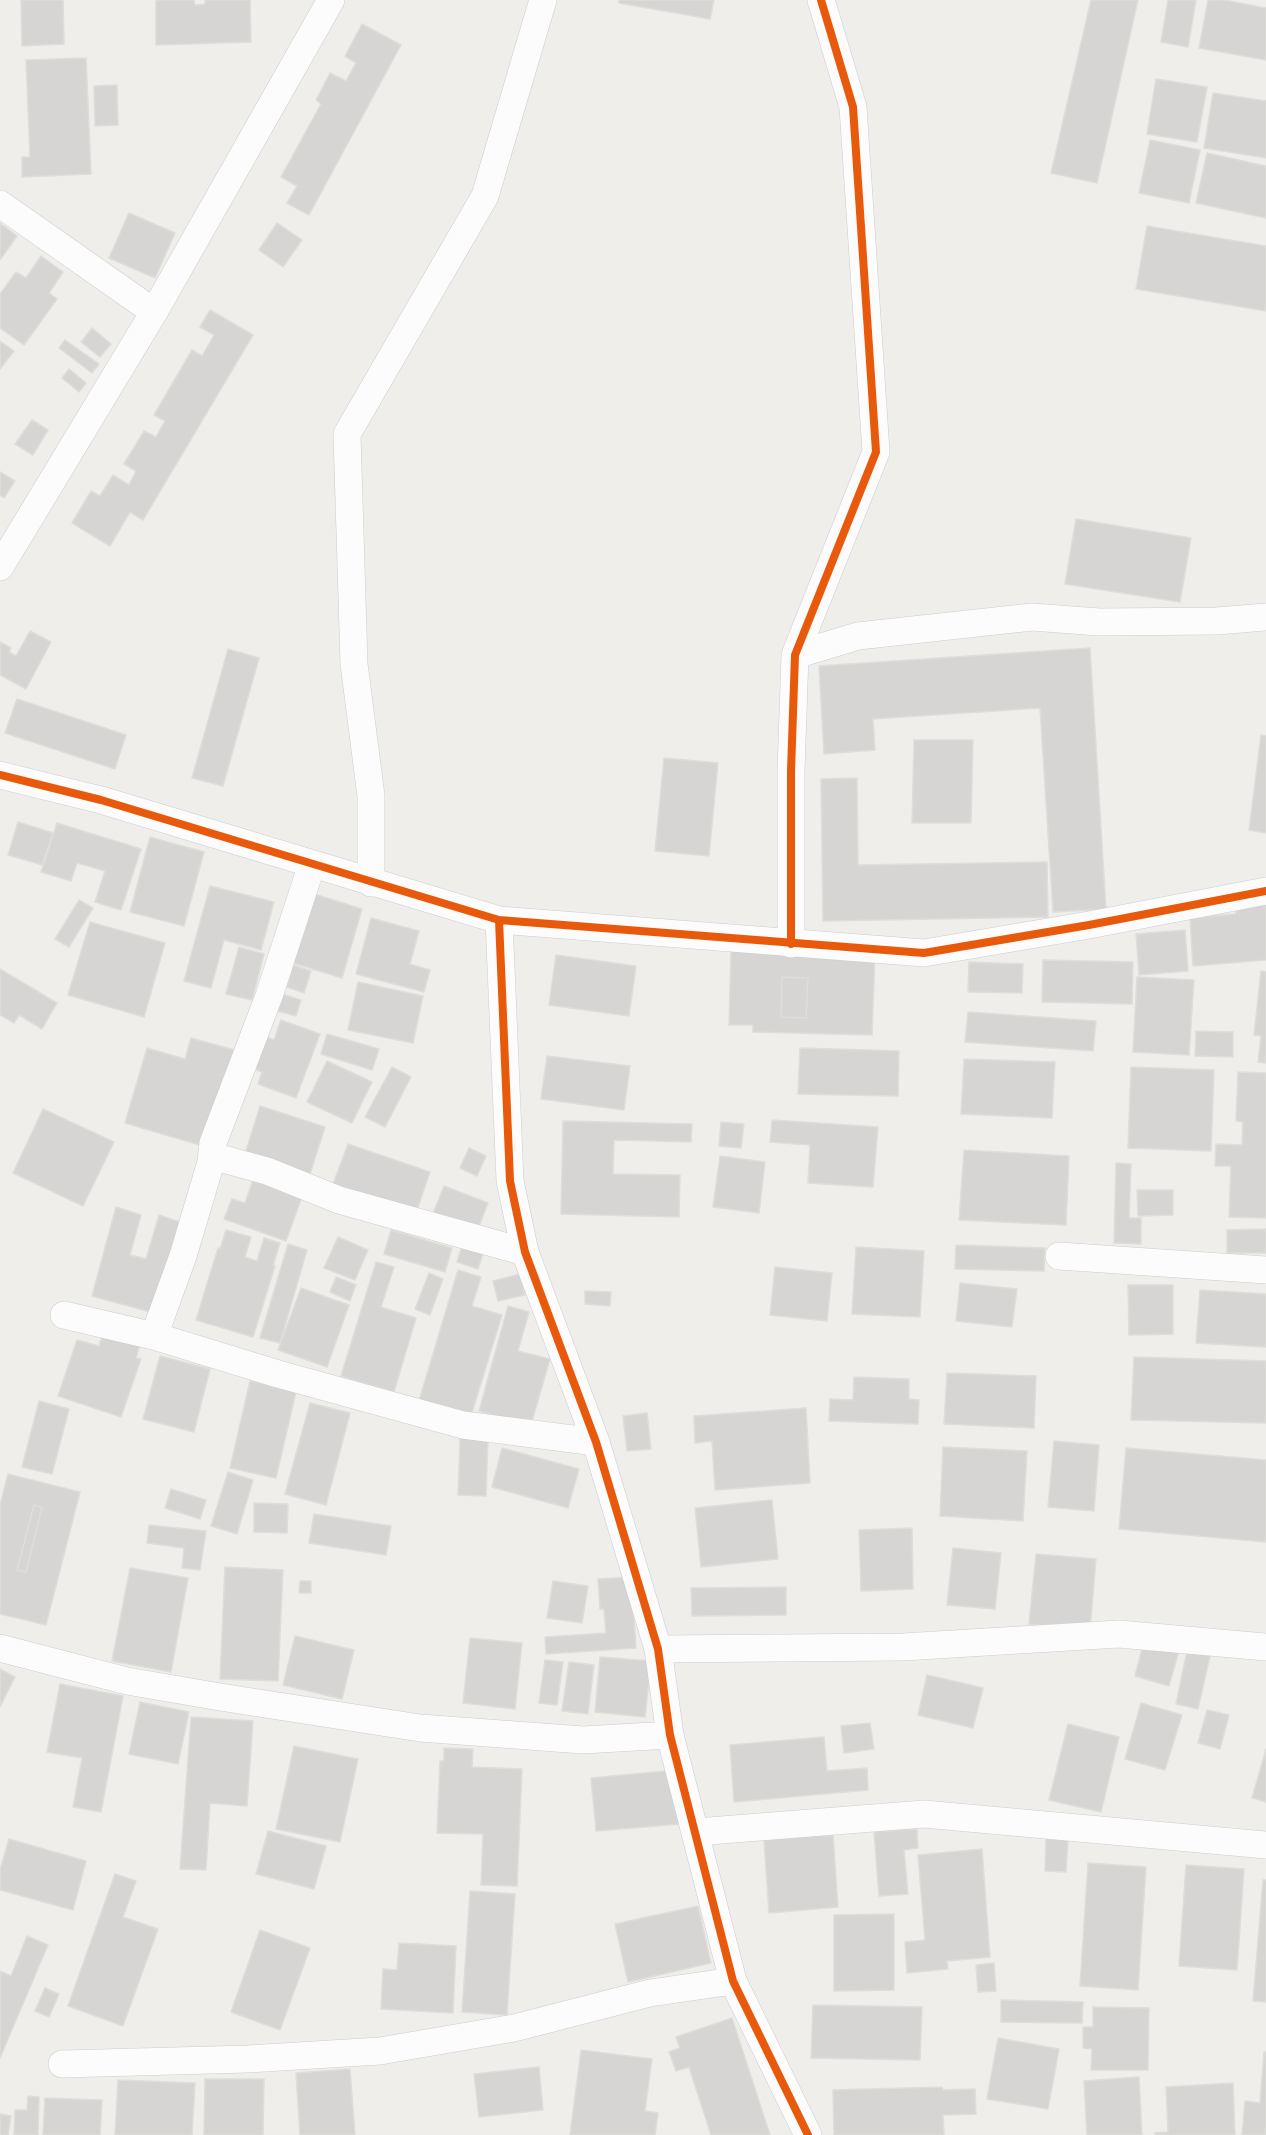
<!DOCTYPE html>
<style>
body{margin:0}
canvas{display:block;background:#efeeea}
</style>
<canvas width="1266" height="2135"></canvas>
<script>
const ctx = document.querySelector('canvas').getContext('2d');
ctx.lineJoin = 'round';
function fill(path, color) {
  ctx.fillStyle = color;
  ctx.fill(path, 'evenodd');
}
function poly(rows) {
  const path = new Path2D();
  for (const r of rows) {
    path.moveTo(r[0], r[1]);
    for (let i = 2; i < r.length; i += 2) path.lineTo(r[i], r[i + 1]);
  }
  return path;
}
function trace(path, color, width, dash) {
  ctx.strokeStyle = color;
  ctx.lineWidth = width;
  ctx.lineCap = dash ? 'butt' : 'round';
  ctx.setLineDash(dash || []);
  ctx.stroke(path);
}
const building = poly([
 [21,0,63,0,64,44,22,46,21,0],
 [156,0,194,0,195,5,205,4,205,0,250,0,251,42,156,45,156,0],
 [619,0,714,0,710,19,619,3,619,0],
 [1091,0,1138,0,1097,183,1051,173,1091,0],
 [1168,0,1196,0,1188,47,1161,42,1168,0],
 [1208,0,1224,0,1266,8,1266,60,1199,48,1208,0],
 [362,24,401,45,309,215,287,203,297,186,281,177,321,104,316,100,330,73,346,81,356,63,345,56,362,24],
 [86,58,91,174,22,177,22,157,30,157,26,60,86,58],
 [1156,79,1207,87,1197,142,1147,134,1156,79],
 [117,85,118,125,95,126,94,86,117,85],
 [1213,93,1266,101,1266,158,1204,148,1213,93],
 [1150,140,1200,150,1189,203,1139,193,1150,140],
 [1207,153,1266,166,1266,218,1196,203,1207,153],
 [129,213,175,233,155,278,109,258,129,213],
 [0,223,17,236,0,260,0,223],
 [277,223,302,240,283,267,259,250,277,223],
 [1147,226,1266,246,1266,311,1136,289,1147,226],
 [41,256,63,272,49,293,57,299,24,345,0,328,0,294,16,272,26,278,41,256],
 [210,310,253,335,143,520,130,512,110,546,72,523,91,491,100,496,113,475,129,485,136,471,124,464,144,431,156,437,165,421,154,415,192,350,202,356,214,335,200,327,210,310],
 [92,328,111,344,100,357,81,342,92,328],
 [65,340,99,364,92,373,59,348,65,340],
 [0,341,14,351,0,369,0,341],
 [69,369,86,383,79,392,62,378,69,369],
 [32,420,48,430,33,455,15,444,32,420],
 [0,472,15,481,4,498,0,495,0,472],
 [1076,519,1191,538,1180,602,1065,584,1076,519],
 [30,631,51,642,26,689,0,675,0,642,11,648,9,652,16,656,30,631],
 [1090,648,1106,909,1053,912,1040,708,873,719,875,750,824,754,819,666,1090,648],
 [228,649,259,658,223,786,192,778,228,649],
 [17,699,126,735,115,769,5,733,17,699],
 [1261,735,1266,736,1266,833,1249,830,1261,735],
 [914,740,973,740,971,823,912,823,914,740],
 [664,758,718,763,709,856,655,851,664,758],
 [857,778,858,865,1047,862,1048,917,823,921,821,779,857,778],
 [18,822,53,833,42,865,8,855,18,822],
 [57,823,141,849,121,910,95,902,105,871,77,863,71,881,41,872,57,823],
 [150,837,204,852,184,926,130,912,150,837],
 [210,886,274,902,261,950,224,940,211,988,184,981,210,886],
 [314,894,362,909,342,978,293,963,314,894],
 [79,900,93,908,69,947,55,939,79,900],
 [1266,901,1266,960,1193,966,1190,918,1236,914,1235,904,1266,901],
 [371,918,419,931,410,964,430,970,424,992,356,974,371,918],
 [90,922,165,943,144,1017,68,995,90,922],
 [1185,930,1188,971,1139,975,1136,934,1185,930],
 [239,947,264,954,252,1000,226,994,239,947],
 [731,951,875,955,872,1035,753,1032,753,1025,729,1025,731,951],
 [782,977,808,978,806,1018,781,1017,782,977],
 [556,955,636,966,629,1016,549,1005,556,955],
 [1043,960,1133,962,1132,1004,1042,1002,1043,960],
 [969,962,1023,964,1022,993,968,992,969,962],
 [293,965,311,971,304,993,287,987,293,965],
 [0,969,57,1003,42,1029,19,1015,14,1023,0,1015,0,969],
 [1261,971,1266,972,1266,1063,1258,1062,1261,1036,1254,1035,1261,971],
 [782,977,808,978,806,1018,781,1017,782,977],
 [1137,977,1194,980,1189,1055,1133,1052,1137,977],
 [358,982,423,996,413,1043,348,1030,358,982],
 [282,994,301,1000,296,1016,277,1011,282,994],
 [968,1012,1096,1021,1093,1051,965,1042,968,1012],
 [281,1020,320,1034,296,1098,258,1084,262,1072,252,1068,264,1036,274,1040,281,1020],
 [1196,1031,1233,1032,1233,1057,1195,1056,1196,1031],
 [327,1034,379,1049,372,1070,321,1054,327,1034],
 [191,1038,238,1051,210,1148,125,1123,147,1048,185,1059,191,1038],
 [800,1048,899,1051,898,1096,798,1094,800,1048],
 [547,1056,630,1066,624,1110,541,1099,547,1056],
 [964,1059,1055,1062,1052,1118,961,1114,964,1059],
 [327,1061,372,1082,352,1123,307,1102,327,1061],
 [392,1067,411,1077,385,1127,365,1117,392,1067],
 [1131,1067,1214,1070,1211,1151,1128,1148,1131,1067],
 [1238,1072,1266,1073,1266,1218,1229,1217,1231,1166,1215,1166,1216,1144,1242,1145,1243,1122,1236,1121,1238,1072],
 [260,1106,325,1127,310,1174,245,1154,260,1106],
 [43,1109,114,1142,83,1206,13,1173,43,1109],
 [772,1120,878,1127,873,1187,808,1183,810,1145,770,1142,772,1120],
 [563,1121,692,1124,691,1142,614,1140,613,1174,680,1175,679,1217,561,1214,563,1121],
 [721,1122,744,1124,741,1148,719,1146,721,1122],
 [348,1144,430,1172,416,1213,333,1184,348,1144],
 [469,1148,486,1156,477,1176,460,1168,469,1148],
 [964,1150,1069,1156,1066,1225,959,1220,964,1150],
 [720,1156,765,1162,759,1213,713,1207,720,1156],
 [1116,1163,1131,1164,1129,1218,1141,1218,1141,1244,1114,1243,1116,1163],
 [254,1177,303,1194,286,1241,224,1219,232,1199,245,1203,254,1177],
 [444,1186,488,1203,476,1234,432,1216,444,1186],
 [1137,1190,1173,1190,1173,1215,1138,1216,1137,1190],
 [116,1207,141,1215,130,1255,146,1259,159,1215,180,1222,154,1313,92,1296,116,1207],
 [1266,1229,1266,1253,1227,1253,1227,1230,1266,1229],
 [226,1230,251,1237,245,1257,257,1261,264,1238,280,1243,273,1266,275,1266,253,1337,196,1320,218,1248,220,1249,226,1230],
 [391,1230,452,1248,445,1272,384,1254,391,1230],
 [338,1237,368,1250,355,1280,324,1268,338,1237],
 [288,1244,307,1250,280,1343,260,1338,288,1244],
 [956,1245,1045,1248,1044,1271,955,1269,956,1245],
 [462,1246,483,1253,478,1269,457,1262,462,1246],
 [856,1247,924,1251,920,1317,852,1314,856,1247],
 [376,1262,394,1267,381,1307,416,1318,394,1392,341,1376,376,1262],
 [775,1267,832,1273,827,1321,770,1315,775,1267],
 [458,1270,481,1277,472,1306,502,1315,471,1416,419,1401,458,1270],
 [429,1273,443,1279,430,1315,415,1309,429,1273],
 [520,1274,525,1295,498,1301,493,1281,520,1274],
 [336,1277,356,1285,350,1301,330,1292,336,1277],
 [960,1283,1017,1289,1012,1327,956,1321,960,1283],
 [1128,1285,1173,1285,1173,1334,1129,1335,1128,1285],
 [301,1288,349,1305,327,1367,278,1350,301,1288],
 [1200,1290,1266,1294,1266,1347,1196,1343,1200,1290],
 [585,1291,611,1292,610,1306,585,1304,585,1291],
 [508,1306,529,1312,518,1351,550,1359,531,1425,479,1411,508,1306],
 [103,1333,140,1345,136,1358,141,1359,121,1417,58,1396,77,1340,99,1346,103,1333],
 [160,1356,210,1369,194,1432,143,1419,160,1356],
 [1134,1357,1266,1361,1266,1423,1131,1420,1134,1357],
 [947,1373,1036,1376,1034,1428,944,1424,947,1373],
 [854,1377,909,1379,909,1399,919,1400,918,1424,829,1421,830,1399,853,1400,854,1377],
 [250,1381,296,1392,276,1478,230,1468,250,1381],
 [39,1401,69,1409,52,1474,22,1467,39,1401],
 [310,1403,350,1413,326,1505,285,1494,310,1403],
 [806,1408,810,1483,715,1490,712,1441,695,1443,694,1416,806,1408],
 [647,1413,651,1449,627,1451,623,1416,647,1413],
 [460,1438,488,1438,486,1496,458,1495,460,1438],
 [1054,1441,1099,1445,1094,1511,1048,1507,1054,1441],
 [943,1447,1027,1451,1023,1521,940,1516,943,1447],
 [502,1448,579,1469,568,1508,492,1487,502,1448],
 [1126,1448,1266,1460,1266,1542,1119,1529,1126,1448],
 [228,1472,253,1480,237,1534,211,1526,228,1472],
 [8,1474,80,1492,46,1625,0,1614,0,1505,8,1474],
 [34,1505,42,1507,26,1572,17,1570,34,1505],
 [171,1489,206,1500,200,1519,165,1508,171,1489],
 [772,1500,778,1559,701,1567,695,1508,772,1500],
 [254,1503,288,1504,287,1533,254,1532,254,1503],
 [34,1505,42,1507,26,1572,17,1570,34,1505],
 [314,1514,391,1526,386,1555,309,1543,314,1514],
 [149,1525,206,1531,200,1570,182,1568,184,1548,147,1543,149,1525],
 [912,1528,913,1589,861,1591,859,1530,912,1528],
 [953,1548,1001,1553,995,1609,947,1605,953,1548],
 [1036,1554,1096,1559,1090,1629,1029,1624,1036,1554],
 [225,1567,283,1570,278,1681,220,1679,225,1567],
 [130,1568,188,1578,171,1672,112,1661,130,1568],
 [631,1577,636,1648,546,1654,545,1637,606,1633,604,1609,600,1609,598,1579,631,1577],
 [300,1581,311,1581,311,1593,299,1593,300,1581],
 [553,1581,588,1586,582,1623,547,1618,553,1581],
 [786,1587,786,1615,692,1616,691,1588,786,1587],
 [295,1636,354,1650,342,1699,283,1685,295,1636],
 [470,1638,522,1643,515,1709,463,1703,470,1638],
 [1144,1641,1179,1651,1169,1686,1135,1676,1144,1641],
 [1187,1651,1210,1656,1198,1709,1176,1704,1187,1651],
 [600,1657,651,1661,645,1717,595,1712,600,1657],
 [545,1660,563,1662,557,1705,539,1703,545,1660],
 [569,1662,594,1665,588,1714,562,1711,569,1662],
 [0,1669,15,1677,0,1707,0,1669],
 [927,1675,983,1688,973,1728,918,1715,927,1675],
 [60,1684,123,1696,101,1812,73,1807,82,1758,47,1752,60,1684],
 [140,1702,189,1712,178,1764,129,1754,140,1702],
 [1141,1703,1182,1715,1165,1770,1125,1759,1141,1703],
 [1207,1710,1229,1715,1220,1749,1198,1743,1207,1710],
 [191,1717,253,1721,247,1806,210,1803,206,1870,180,1869,191,1717],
 [870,1723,874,1749,844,1753,841,1726,870,1723],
 [1068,1724,1119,1737,1101,1812,1049,1800,1068,1724],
 [824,1737,827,1771,867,1768,868,1790,734,1802,730,1745,824,1737],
 [294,1746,358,1759,340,1842,276,1829,294,1746],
 [444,1748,473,1749,472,1767,522,1769,517,1886,481,1885,483,1834,437,1833,440,1761,444,1761,444,1748],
 [1266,1749,1266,1802,1252,1798,1266,1749],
 [676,1770,681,1824,596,1831,591,1778,676,1770],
 [917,1829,918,1848,904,1850,908,1894,879,1896,874,1832,917,1829],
 [268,1831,326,1846,314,1889,256,1874,268,1831],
 [833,1835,838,1907,769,1913,764,1840,833,1835],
 [9,1839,86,1861,73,1910,0,1890,0,1870,9,1839],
 [1046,1839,1068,1840,1066,1872,1045,1871,1046,1839],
 [982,1849,990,1957,947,1961,948,1969,907,1973,905,1942,925,1940,918,1855,982,1849],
 [1088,1863,1146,1867,1138,1990,1080,1986,1088,1863],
 [1186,1865,1244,1869,1237,1970,1179,1966,1186,1865],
 [115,1874,136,1881,123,1917,158,1929,123,2026,68,2006,115,1874],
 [1263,1880,1266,1880,1266,2002,1253,2001,1263,1880],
 [470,1891,515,1894,507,2015,462,2012,470,1891],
 [698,1906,711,1963,628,1982,615,1924,698,1906],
 [894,1914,894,1990,834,1991,834,1915,894,1914],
 [260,1930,310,1948,280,2030,231,2012,260,1930],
 [27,1936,48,1945,0,2058,0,1971,11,1976,27,1936],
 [399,1943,456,1946,453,2013,381,2009,383,1969,397,1970,399,1943],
 [994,1963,996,1991,978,1992,976,1965,994,1963],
 [45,1988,59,1994,49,2017,35,2011,45,1988],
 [1001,2000,1083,2002,1082,2023,1001,2022,1001,2000],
 [813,2005,922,2007,920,2060,811,2058,813,2005],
 [1093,2007,1149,2008,1148,2070,1091,2070,1092,2049,1083,2048,1083,2027,1093,2027,1093,2007],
 [732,2018,770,2135,711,2135,689,2067,676,2071,669,2052,680,2048,676,2037,732,2018],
 [998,2038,1059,2049,1048,2109,987,2099,998,2038],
 [581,2050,652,2059,645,2111,658,2113,655,2135,570,2135,581,2050],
 [1264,2052,1266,2052,1266,2135,1242,2135,1245,2101,1260,2103,1264,2052],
 [539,2067,543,2110,479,2117,474,2074,539,2067],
 [350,2069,355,2135,300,2135,296,2073,350,2069],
 [1139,2077,1142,2135,1087,2135,1084,2081,1139,2077],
 [205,2079,264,2079,263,2135,204,2135,205,2079],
 [118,2080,195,2083,192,2135,115,2135,118,2080],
 [1233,2083,1235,2135,1155,2135,1155,2133,1168,2132,1166,2087,1233,2083],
 [942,2087,943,2090,975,2089,976,2114,943,2115,944,2135,834,2135,833,2090,942,2087],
 [28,2096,39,2097,38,2135,14,2135,15,2110,27,2110,28,2096],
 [45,2098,102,2100,100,2135,43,2135,45,2098],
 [0,2114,11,2116,8,2135,0,2135,0,2114]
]);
const minor = poly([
 [0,204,154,312],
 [0,567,154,312,331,0],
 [795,655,858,636,1032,617,1099,622,1217,621,1266,617],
 [0,775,101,800,499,920,924,953,1089,925,1266,891],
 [371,883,371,796,354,664,347,434,485,196,543,0],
 [499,920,510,1181,525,1252,596,1442,658,1649,670,1735,733,1981,808,2135],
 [791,944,791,771,795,655,876,452,853,107,821,0],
 [212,1156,267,1171,339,1200,525,1252],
 [1059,1256,1266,1270],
 [64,1315,154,1336,278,1374,463,1425,596,1442],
 [154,1336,183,1256,211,1162,213,1143,269,996,312,864],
 [0,1648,127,1681,220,1697,420,1728,583,1740,670,1735],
 [658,1649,903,1647,1119,1634,1266,1647],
 [696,1832,924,1814,1266,1845],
 [62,2064,248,2059,380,2051,514,2028,650,1993,733,1981]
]);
const cycleway = poly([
 [0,775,101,800,499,920,924,953,1089,925,1266,891],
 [499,920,510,1181,525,1252,596,1442,658,1649,670,1735,733,1981,808,2135],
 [791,944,791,771,795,655,876,452,853,107,821,0]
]);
fill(building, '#d6d5d3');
trace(building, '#deddd9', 1.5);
trace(minor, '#cbcccc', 28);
trace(minor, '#fdfcfc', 27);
trace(cycleway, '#e8590c', 8);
</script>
